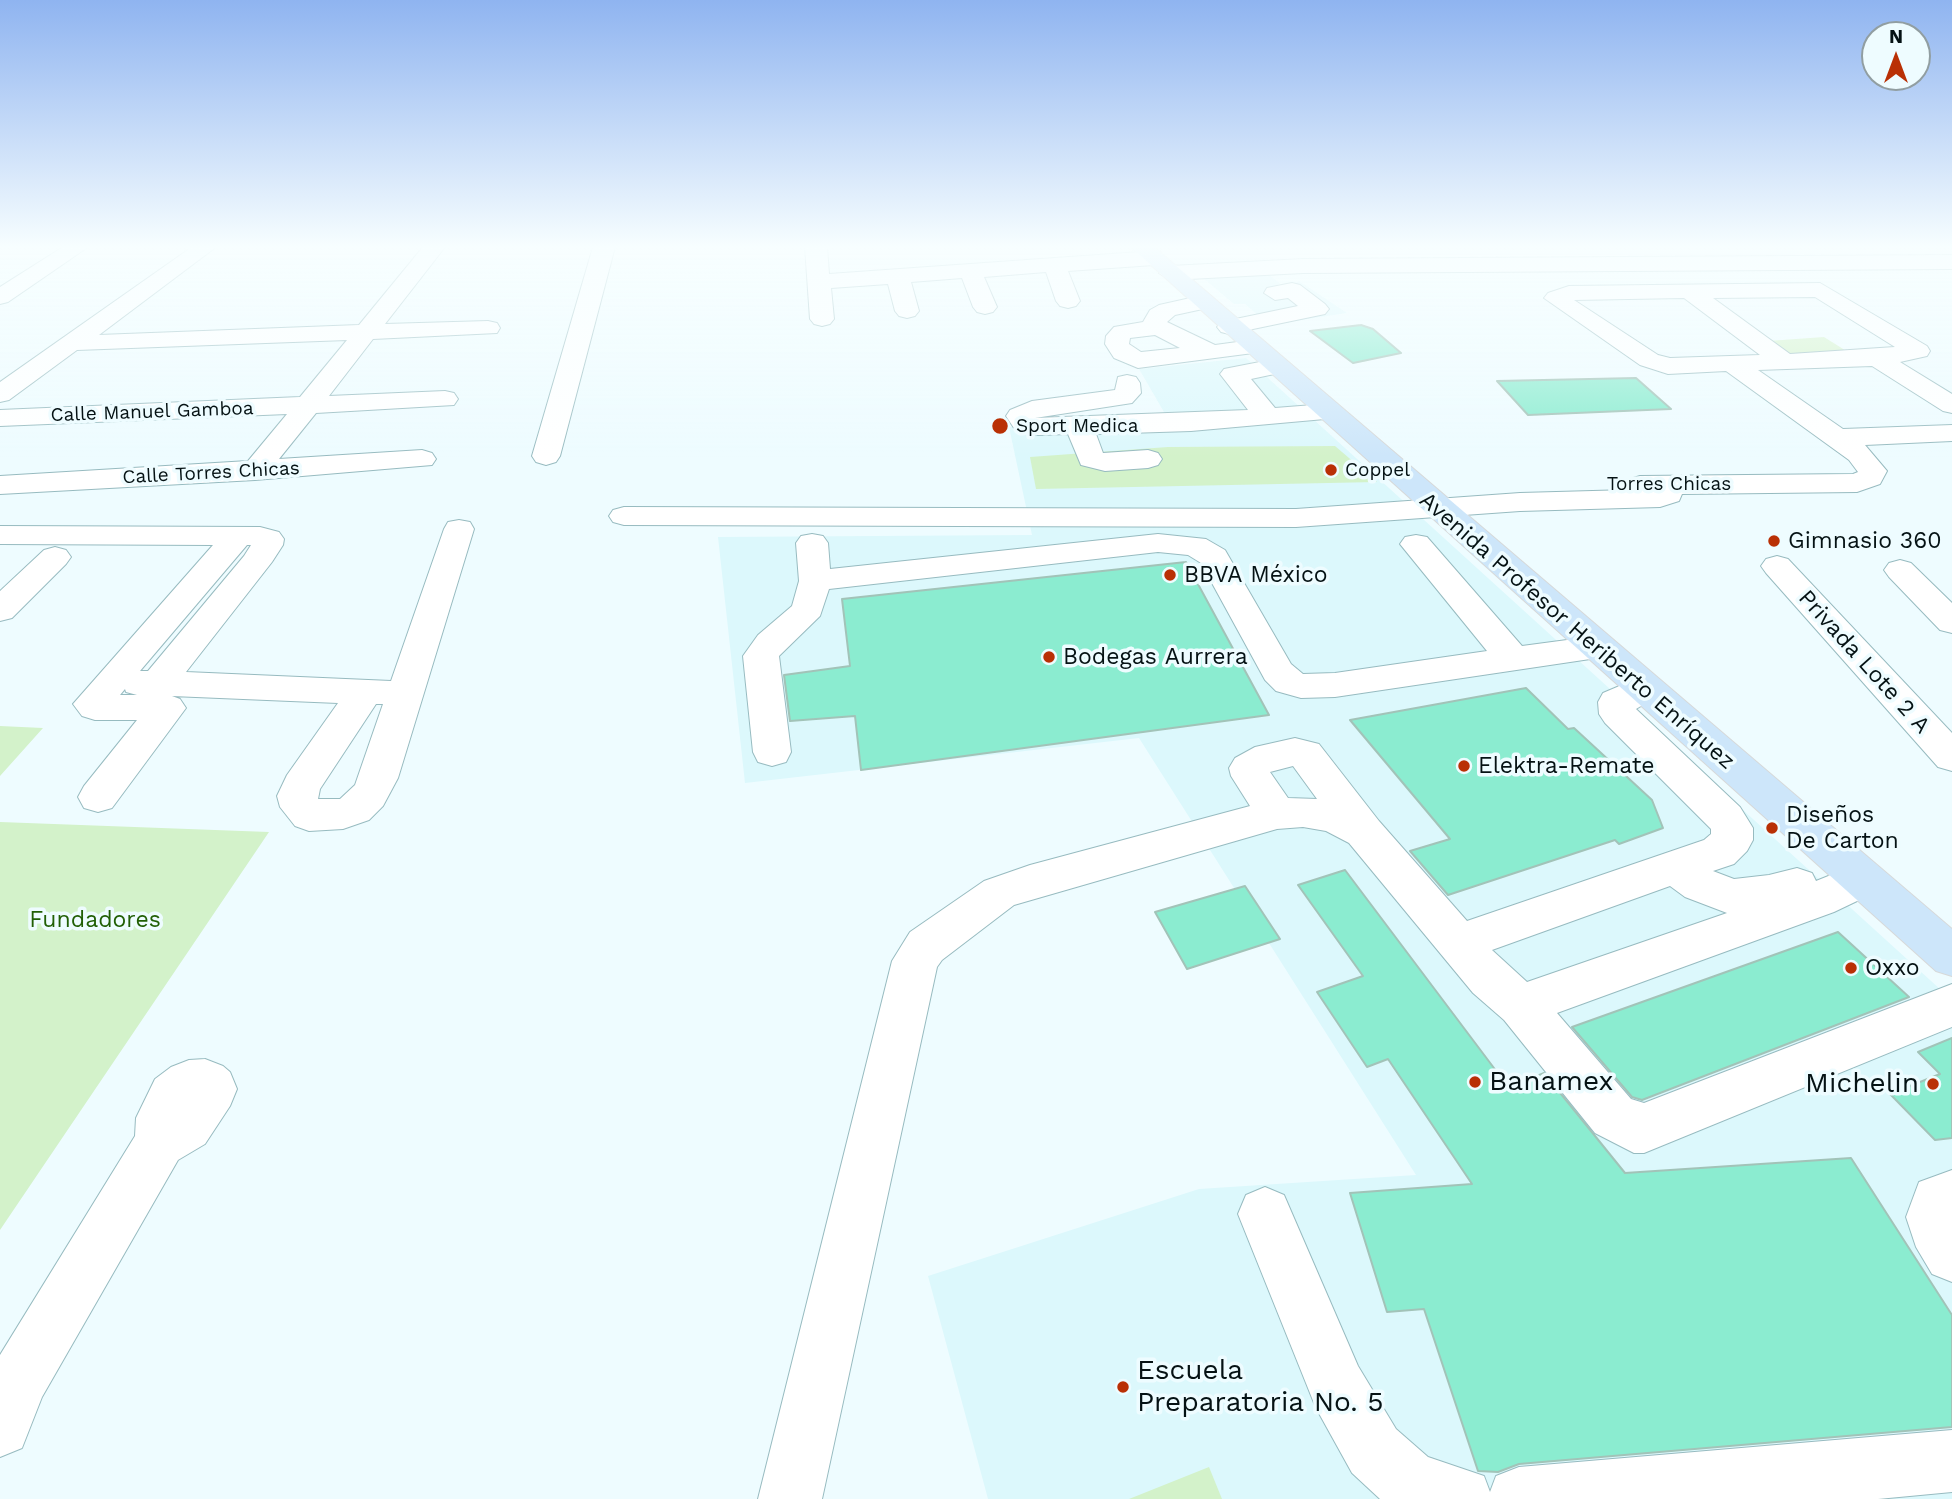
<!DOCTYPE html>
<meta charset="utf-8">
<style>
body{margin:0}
#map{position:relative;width:1952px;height:1499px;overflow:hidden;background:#eefcff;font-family:"Work Sans",sans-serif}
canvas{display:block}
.north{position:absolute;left:1861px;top:21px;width:70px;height:70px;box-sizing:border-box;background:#eefcff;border:2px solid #919ea1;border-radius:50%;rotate:0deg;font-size:19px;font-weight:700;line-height:28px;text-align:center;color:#051214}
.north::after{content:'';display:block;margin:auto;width:24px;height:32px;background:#b93005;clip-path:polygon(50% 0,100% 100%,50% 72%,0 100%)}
</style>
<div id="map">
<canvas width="1952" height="1499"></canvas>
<div class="north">N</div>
</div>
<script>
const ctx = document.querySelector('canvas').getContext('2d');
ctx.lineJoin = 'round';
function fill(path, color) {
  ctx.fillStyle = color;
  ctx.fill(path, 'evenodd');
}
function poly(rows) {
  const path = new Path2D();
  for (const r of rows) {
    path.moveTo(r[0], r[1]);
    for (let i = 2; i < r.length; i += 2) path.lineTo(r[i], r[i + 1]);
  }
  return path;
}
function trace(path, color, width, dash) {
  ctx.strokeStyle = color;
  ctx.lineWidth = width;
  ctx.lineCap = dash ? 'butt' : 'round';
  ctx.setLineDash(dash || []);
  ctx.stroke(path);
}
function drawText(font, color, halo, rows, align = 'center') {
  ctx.font = font + ' "Work Sans",sans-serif';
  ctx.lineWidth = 7;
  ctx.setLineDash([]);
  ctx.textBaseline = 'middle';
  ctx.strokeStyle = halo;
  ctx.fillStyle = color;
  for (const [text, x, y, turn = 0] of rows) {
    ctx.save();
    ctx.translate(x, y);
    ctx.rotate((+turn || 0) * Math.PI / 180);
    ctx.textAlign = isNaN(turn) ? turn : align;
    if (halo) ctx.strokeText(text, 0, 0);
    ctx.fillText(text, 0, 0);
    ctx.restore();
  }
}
const built = poly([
 [1266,273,1280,283,1273,292,1299,281,1347,313,1269,325,1245,304,1234,304,1203,278],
 [1246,358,1952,1000,1952,1499,988,1499,928,1276,1199,1189,1416,1175,1139,738,745,783,718,537,1032,535,1009,427,1168,419,1139,369]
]);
const green = poly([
 [1824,337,1848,352,1791,357,1768,341],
 [1335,446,1377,482,1036,489,1030,457,1168,447],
 [0,726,43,728,0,776],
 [0,822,269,832,0,1230],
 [1209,1467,1222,1499,1129,1499]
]);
const building = poly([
 [1361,325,1373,329,1401,353,1353,363,1310,331,1361,325],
 [1636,378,1671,409,1528,415,1497,381,1636,378],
 [1186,562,1269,715,861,770,855,716,790,721,784,675,850,666,842,599,1186,562],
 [1526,688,1568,729,1574,728,1652,800,1663,828,1619,844,1615,840,1448,895,1410,851,1450,839,1350,720,1526,688],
 [1345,870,1509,1088,1544,1073,1625,1173,1851,1158,1952,1315,1952,1427,1519,1464,1498,1472,1478,1471,1424,1309,1387,1312,1350,1193,1472,1184,1388,1059,1367,1067,1317,992,1363,976,1298,885,1345,870],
 [1245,886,1280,939,1187,969,1155,912,1245,886],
 [1838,932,1909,997,1642,1100,1632,1097,1572,1027,1838,932],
 [1952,1038,1952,1138,1935,1140,1890,1094,1940,1074,1918,1052,1952,1038]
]);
const minor = poly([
 [63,247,88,247,8,302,0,304,0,287,63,247],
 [192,247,216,247,99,335,359,325,423,247,445,247,385,324,488,321,497,323,500,328,497,333,373,339,329,396,445,391,454,393,458,399,454,405,316,413,279,459,422,450,432,453,436,459,432,465,255,480,0,494,0,476,248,461,287,414,0,426,0,410,300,397,347,340,77,350,9,400,0,402,0,382,192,247],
 [593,247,615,247,560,456,556,462,546,465,536,462,532,456,593,247],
 [805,247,827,247,829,274,1154,251,1165,258,1154,265,1068,271,1080,301,1076,306,1068,308,1060,306,1056,301,1046,272,984,277,997,307,993,312,985,314,977,312,973,307,962,278,911,282,919,311,915,316,907,318,899,316,895,311,888,284,831,288,834,319,830,324,822,326,814,324,810,319,805,247],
 [1952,255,1952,269,1303,273,1170,280,1159,273,1170,266,1303,259,1952,255],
 [1292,283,1300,285,1325,304,1329,309,1325,314,1229,334,1221,332,1217,327,1221,322,1298,306,1288,298,1275,300,1264,293,1267,288,1292,283],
 [1820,283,1927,346,1930,351,1927,356,1900,362,1952,394,1952,413,1943,411,1872,366,1758,370,1843,429,1952,425,1952,441,1865,445,1887,471,1880,484,1857,492,1682,494,1679,501,1660,507,1520,511,1296,527,624,525,613,522,609,516,613,510,624,507,1296,509,1520,493,1629,490,1625,485,1630,479,1640,476,1853,474,1858,472,1849,460,1726,371,1668,374,1640,365,1544,298,1548,293,1569,286,1820,283],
 [1815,297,1895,347,1790,354,1713,298,1815,297],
 [1684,298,1760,355,1670,358,1658,355,1574,300,1684,298],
 [1204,295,1212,297,1216,302,1212,307,1175,315,1167,322,1215,345,1252,340,1261,342,1264,347,1261,352,1138,368,1114,358,1105,344,1106,336,1114,327,1143,322,1150,310,1159,305,1204,295],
 [1155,335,1180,348,1141,352,1129,344,1130,338,1155,335],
 [1275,359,1284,362,1288,367,1284,372,1251,379,1275,408,1326,404,1336,406,1339,412,1336,418,1191,431,1096,434,1103,453,1148,450,1158,453,1162,459,1158,465,1148,468,1105,471,1081,465,1068,434,1038,435,1016,431,1006,416,1010,410,1032,401,1115,390,1118,377,1127,375,1136,377,1140,383,1141,393,1132,403,1035,418,1248,410,1220,374,1224,369,1275,359],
 [459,520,470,522,474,529,398,778,383,806,369,820,343,829,309,831,295,826,280,807,277,796,287,775,338,703,172,696,180,699,186,708,112,808,98,812,84,808,78,797,84,786,137,720,95,720,82,716,73,704,213,545,0,544,0,526,260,527,279,532,284,539,283,545,272,562,186,672,391,681,444,529,448,522,459,520],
 [247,545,251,545,244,556,148,671,140,671,247,545],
 [125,689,126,692,137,695,120,695,125,689],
 [376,704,383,704,355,785,340,799,318,799,320,789,376,704],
 [812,534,823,536,828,543,830,569,1158,534,1206,539,1225,550,1291,664,1303,674,1335,673,1487,651,1400,544,1405,537,1416,535,1427,537,1522,646,1597,636,1609,639,1614,647,1609,655,1597,658,1335,697,1301,698,1276,691,1265,680,1201,563,1188,555,1158,552,829,589,820,616,779,656,791,752,786,762,772,766,758,762,753,752,743,656,758,635,792,606,799,581,796,543,801,536,812,534],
 [55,547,66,550,71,557,66,564,12,618,0,621,0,591,44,550,55,547],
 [1777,556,1788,559,1952,733,1952,771,1938,767,1766,573,1761,566,1766,559,1777,556],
 [1900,560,1911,563,1952,603,1952,633,1940,630,1889,577,1884,570,1889,563,1900,560],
 [1643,676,1656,679,1661,688,1656,697,1636,709,1740,807,1753,828,1753,840,1747,851,1734,864,1713,871,1734,879,1769,875,1797,868,1812,873,1816,881,1863,862,1878,867,1884,879,1878,891,1834,912,1557,1013,1631,1099,1644,1103,1952,984,1952,1027,1644,1153,1634,1153,1595,1133,1504,1020,1473,993,1349,843,1326,831,1303,827,1277,829,1014,905,942,960,937,967,822,1499,758,1499,892,961,910,932,984,881,1030,865,1250,806,1231,776,1229,768,1235,758,1255,747,1295,738,1319,744,1379,821,1467,921,1704,840,1711,834,1711,829,1605,723,1599,714,1598,702,1603,693,1643,676],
 [1293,766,1317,799,1288,798,1270,772,1293,766],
 [1670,886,1685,897,1727,913,1527,982,1492,950,1670,886],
 [205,1059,223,1066,230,1072,237,1089,230,1106,205,1144,178,1160,42,1397,22,1448,0,1457,0,1355,135,1136,136,1118,155,1079,171,1067,189,1060,205,1059],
 [1952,1170,1952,1282,1932,1274,1916,1247,1906,1217,1919,1182,1952,1170],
 [1265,1187,1284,1195,1358,1366,1396,1429,1428,1457,1484,1476,1490,1492,1496,1476,1519,1467,1952,1430,1952,1492,1878,1499,1380,1499,1352,1473,1316,1408,1238,1214,1246,1195,1265,1187]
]);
const major = poly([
 [1131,247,1154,247,1952,929,1952,976,1936,971,1131,247]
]);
const markers = [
 [1000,426,9,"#b93005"],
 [1331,470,7,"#b93005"],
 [1774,541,7,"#b93005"],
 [1170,575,7,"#b93005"],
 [1049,657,7,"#b93005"],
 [1464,766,7,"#b93005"],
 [1772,828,7,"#b93005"],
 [1851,968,7,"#b93005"],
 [1475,1082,7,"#b93005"],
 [1933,1084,7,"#b93005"],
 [1123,1387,7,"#b93005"]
];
const farStreetnames = [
 ["Calle Manuel Gamboa",152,412,-2],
 ["Calle Torres Chicas",211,473,-3],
 ["Torres Chicas",1669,484]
];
const farPoinames = [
 ["Sport Medica",1016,426],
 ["Coppel",1345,470]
];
const poiNames = [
 ["Gimnasio 360",1788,541],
 ["BBVA México",1184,575],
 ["Bodegas Aurrera",1063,657],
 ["Elektra-Remate",1478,766],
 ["Diseños",1786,815],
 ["De Carton",1786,841],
 ["Oxxo",1865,968]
];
const streetNames = [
 ["Avenida Profesor Heriberto Enríquez",1577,631,41],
 ["Privada Lote 2 A",1864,662,48]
];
const parkNames = [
 ["Fundadores",95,920]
];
const nearPoinames = [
 ["Banamex",1489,1082],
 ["Michelin",1919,1084,"right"],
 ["Escuela",1137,1371],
 ["Preparatoria No. 5",1137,1403]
];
fill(built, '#dcf8fc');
fill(green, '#d3f2ca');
fill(building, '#8becd0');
trace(building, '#a2c3b8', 2);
trace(minor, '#97bbc0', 2);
trace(major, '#d7d9d9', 2);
fill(minor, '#fff');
fill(major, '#cde6fa');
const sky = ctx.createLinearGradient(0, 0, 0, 457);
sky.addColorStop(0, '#8fb4f0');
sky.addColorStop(0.54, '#f7feff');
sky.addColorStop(1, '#f7feff00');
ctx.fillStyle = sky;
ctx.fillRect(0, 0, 1952, 457);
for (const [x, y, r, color] of markers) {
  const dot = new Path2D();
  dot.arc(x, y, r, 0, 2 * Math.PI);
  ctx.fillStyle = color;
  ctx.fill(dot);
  trace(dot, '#eefcff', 2.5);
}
drawText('19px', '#051214', '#eefcff', farStreetnames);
drawText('19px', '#051214', '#eefcff', farPoinames, 'left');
drawText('23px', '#051214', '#eefcff', poiNames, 'left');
drawText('23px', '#051214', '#eefcff', streetNames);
drawText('23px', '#215f05', '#eefcff', parkNames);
drawText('28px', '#051214', '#eefcff', nearPoinames, 'left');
</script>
